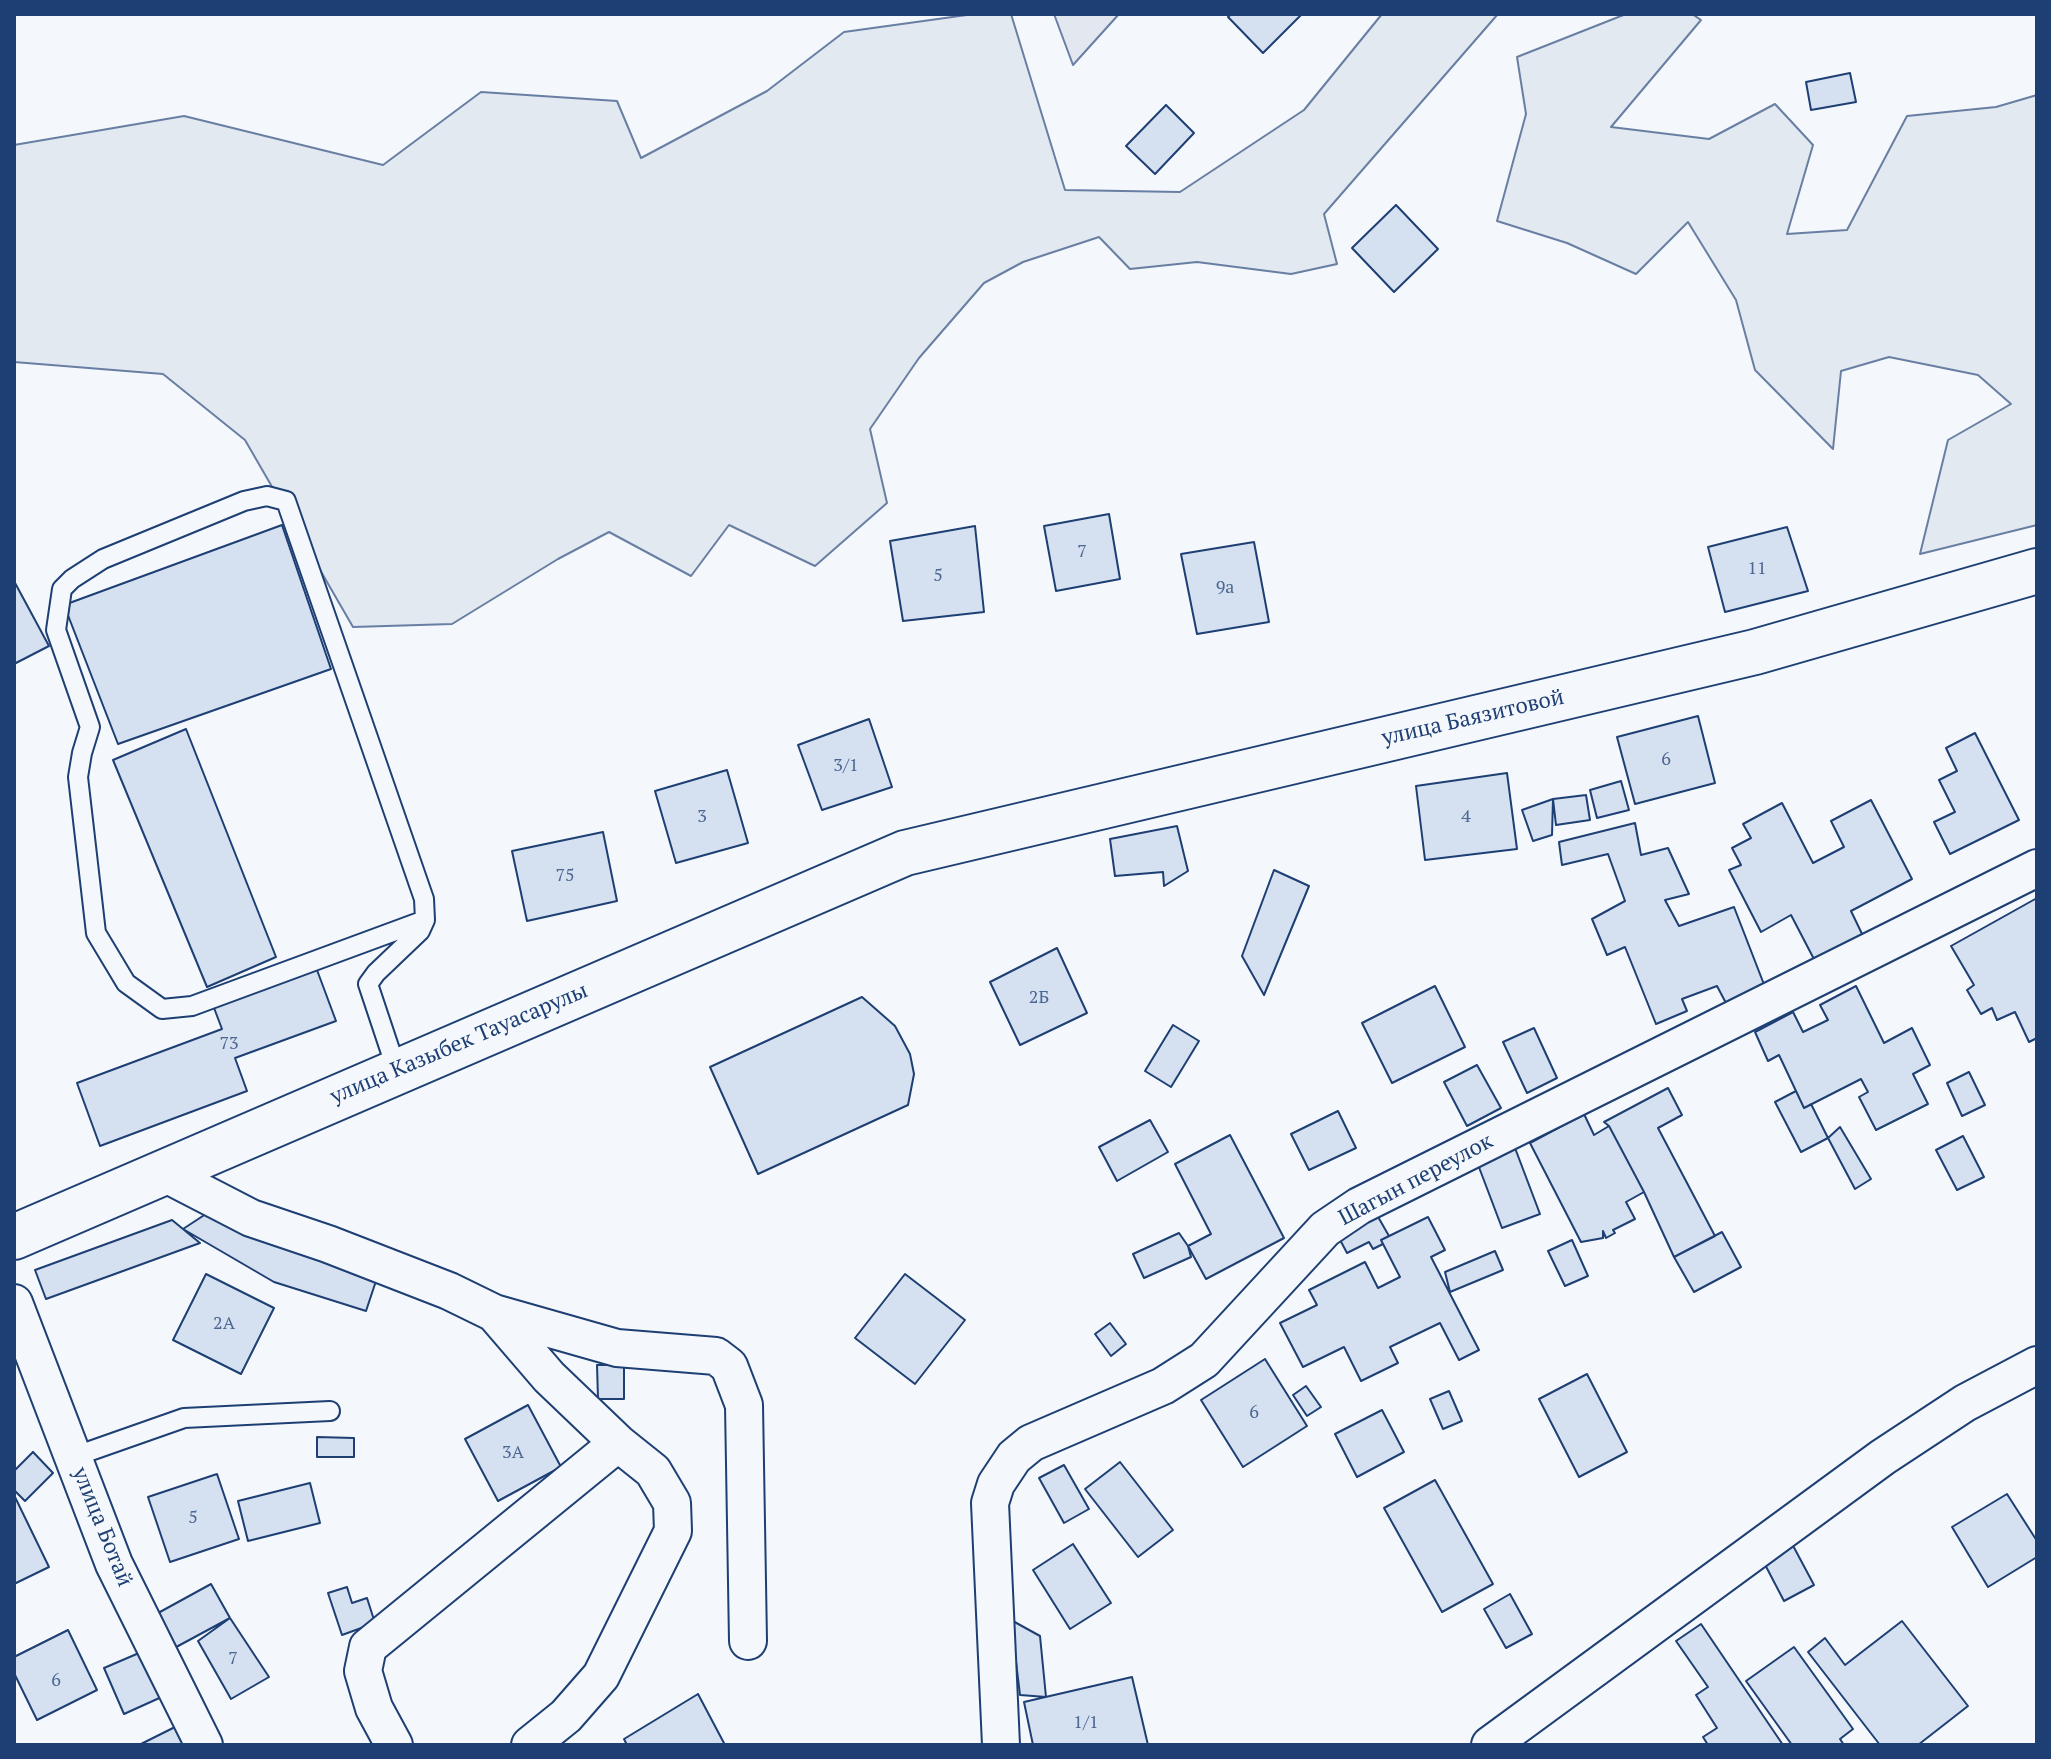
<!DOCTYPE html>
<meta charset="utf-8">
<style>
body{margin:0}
#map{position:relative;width:2051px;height:1759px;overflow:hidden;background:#f4f7fb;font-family:"PT Serif",serif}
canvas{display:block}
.frame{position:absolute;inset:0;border:16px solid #1d3f73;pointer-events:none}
</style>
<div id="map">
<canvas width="2051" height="1759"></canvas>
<div class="frame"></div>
</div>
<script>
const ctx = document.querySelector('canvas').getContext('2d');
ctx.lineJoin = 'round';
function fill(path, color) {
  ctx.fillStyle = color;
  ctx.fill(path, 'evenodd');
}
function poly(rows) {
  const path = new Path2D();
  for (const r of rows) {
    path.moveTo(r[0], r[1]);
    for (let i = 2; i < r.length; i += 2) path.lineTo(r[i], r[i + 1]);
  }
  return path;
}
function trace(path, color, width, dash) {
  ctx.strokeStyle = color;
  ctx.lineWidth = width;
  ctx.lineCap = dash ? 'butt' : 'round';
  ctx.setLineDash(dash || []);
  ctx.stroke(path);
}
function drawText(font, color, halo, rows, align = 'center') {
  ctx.font = font + ' "PT Serif",serif';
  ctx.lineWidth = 6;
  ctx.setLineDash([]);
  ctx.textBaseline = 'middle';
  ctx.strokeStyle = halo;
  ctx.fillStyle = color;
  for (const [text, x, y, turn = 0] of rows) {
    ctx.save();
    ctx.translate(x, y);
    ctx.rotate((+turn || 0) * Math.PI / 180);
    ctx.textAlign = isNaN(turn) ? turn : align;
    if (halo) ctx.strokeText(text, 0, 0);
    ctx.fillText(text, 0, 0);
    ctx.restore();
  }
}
const green = poly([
 [974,14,1011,14,1065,190,1180,192,1304,110,1382,14,1498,14,1324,214,1337,264,1291,274,1197,262,1130,269,1099,237,1023,262,984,283,919,358,870,429,887,503,815,566,729,525,691,576,609,532,558,559,452,624,353,627,245,440,163,374,14,362,14,145,184,116,383,165,481,92,617,101,641,158,767,91,844,32,974,14],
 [1626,14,1692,14,1701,20,1611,127,1709,139,1775,104,1813,145,1787,234,1847,230,1907,116,1996,107,2037,95,2037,525,1920,554,1948,440,2011,404,1978,375,1889,357,1841,371,1833,449,1755,370,1736,300,1688,222,1636,274,1567,243,1497,221,1526,114,1517,57,1626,14]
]);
const parking = poly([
 [1054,14,1119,14,1073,65,1054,14]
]);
const building = poly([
 [1231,14,1302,14,1263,53,1228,17,1231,14],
 [1850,73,1856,102,1811,110,1806,82,1850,73],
 [1166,105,1194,133,1155,174,1126,146,1166,105],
 [1396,205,1438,249,1394,292,1352,248,1396,205],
 [1109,514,1120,579,1056,591,1044,526,1109,514],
 [282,525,331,669,118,744,64,605,282,525],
 [975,526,984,612,903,621,890,541,975,526],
 [1787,527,1808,591,1725,612,1708,547,1787,527],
 [1254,542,1269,622,1197,634,1181,554,1254,542],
 [14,581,49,646,14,664,14,581],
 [1698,716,1715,783,1635,804,1617,737,1698,716],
 [869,719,892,787,822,810,798,745,869,719],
 [186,729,276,957,207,987,113,760,186,729],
 [1975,733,2019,820,1950,854,1934,822,1955,812,1939,780,1957,771,1946,748,1975,733],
 [727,770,748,843,676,863,655,791,727,770],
 [1507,773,1517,849,1425,860,1416,786,1507,773],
 [1621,781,1629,810,1597,818,1590,790,1621,781],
 [1586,795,1590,820,1556,825,1553,799,1586,795],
 [1553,799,1552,835,1533,841,1522,810,1553,799],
 [1871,800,1912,879,1851,911,1864,938,1816,963,1791,915,1761,932,1729,870,1741,865,1732,848,1751,838,1743,824,1782,803,1813,863,1844,847,1831,821,1871,800],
 [1635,823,1641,855,1668,848,1689,894,1665,900,1679,926,1734,907,1765,987,1727,1005,1717,986,1682,999,1687,1011,1656,1024,1625,947,1607,955,1592,919,1625,901,1608,854,1562,865,1559,842,1635,823],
 [1177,826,1188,871,1164,886,1163,872,1115,876,1110,839,1177,826],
 [603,832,617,901,527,921,512,851,603,832],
 [1274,870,1309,886,1264,995,1242,956,1274,870],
 [2037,898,2037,1038,2029,1042,2015,1012,1997,1020,1992,1008,1981,1014,1967,990,1974,985,1951,946,2037,898],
 [1057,948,1087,1013,1020,1045,990,982,1057,948],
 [314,962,336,1021,235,1058,247,1091,100,1146,77,1083,222,1029,211,1000,314,962],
 [1435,986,1465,1047,1392,1083,1362,1023,1435,986],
 [1856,986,1884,1043,1912,1028,1930,1065,1913,1074,1928,1104,1876,1130,1859,1097,1868,1092,1861,1079,1804,1108,1779,1055,1768,1061,1755,1032,1793,1012,1803,1032,1828,1020,1820,1005,1856,986],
 [862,997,895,1026,910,1054,914,1074,908,1105,758,1174,710,1067,862,997],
 [1173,1025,1199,1041,1171,1087,1145,1071,1173,1025],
 [1534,1028,1557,1078,1527,1093,1503,1042,1534,1028],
 [1477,1065,1501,1108,1467,1126,1444,1082,1477,1065],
 [1969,1072,1985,1105,1962,1116,1947,1083,1969,1072],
 [1668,1088,1682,1115,1658,1128,1715,1236,1674,1257,1644,1192,1609,1126,1604,1122,1668,1088],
 [1796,1091,1804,1108,1811,1104,1828,1138,1801,1152,1775,1102,1796,1091],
 [1338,1111,1356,1148,1309,1170,1291,1134,1338,1111],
 [1584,1114,1594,1135,1609,1126,1644,1192,1626,1202,1635,1219,1613,1230,1615,1233,1606,1238,1603,1231,1603,1238,1581,1242,1530,1143,1584,1114],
 [1150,1120,1168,1152,1117,1181,1099,1147,1150,1120],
 [1840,1127,1871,1179,1855,1189,1828,1138,1840,1127],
 [1230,1135,1284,1238,1206,1279,1188,1246,1211,1234,1175,1164,1230,1135],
 [1963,1136,1984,1177,1957,1190,1936,1150,1963,1136],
 [1515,1148,1540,1214,1502,1228,1477,1162,1515,1148],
 [215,1208,378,1275,366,1311,274,1282,183,1229,215,1208],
 [1377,1215,1389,1236,1381,1240,1383,1244,1373,1249,1369,1242,1347,1253,1338,1236,1377,1215],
 [1428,1217,1445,1250,1431,1257,1479,1350,1459,1360,1440,1323,1390,1347,1398,1363,1361,1381,1344,1347,1303,1367,1280,1323,1317,1305,1309,1290,1365,1262,1378,1288,1400,1277,1381,1240,1428,1217],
 [172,1220,200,1243,46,1299,35,1270,172,1220],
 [1722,1232,1741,1267,1694,1292,1674,1257,1722,1232],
 [1179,1233,1188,1246,1191,1257,1144,1278,1133,1254,1179,1233],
 [1572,1240,1588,1276,1565,1286,1548,1251,1572,1240],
 [1495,1251,1503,1270,1450,1292,1445,1272,1495,1251],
 [206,1274,274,1308,241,1374,173,1340,206,1274],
 [905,1274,965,1320,915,1384,855,1338,905,1274],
 [1110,1323,1126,1344,1111,1356,1095,1334,1110,1323],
 [1265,1359,1307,1426,1243,1467,1201,1400,1265,1359],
 [597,1365,624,1365,624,1399,598,1399,597,1365],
 [1587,1374,1627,1452,1579,1477,1539,1399,1587,1374],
 [1306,1386,1321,1407,1307,1416,1293,1395,1306,1386],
 [1449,1391,1462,1421,1443,1429,1430,1399,1449,1391],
 [528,1405,561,1467,498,1501,465,1439,528,1405],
 [1382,1410,1404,1452,1357,1477,1335,1434,1382,1410],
 [317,1437,354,1438,354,1457,317,1457,317,1437],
 [33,1452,53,1473,25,1501,14,1490,14,1471,33,1452],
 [1120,1462,1173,1530,1138,1557,1085,1489,1120,1462],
 [1064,1465,1089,1509,1064,1523,1039,1478,1064,1465],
 [217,1474,239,1539,170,1562,148,1497,217,1474],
 [1435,1480,1493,1584,1442,1612,1384,1508,1435,1480],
 [310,1483,320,1523,248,1541,238,1501,310,1483],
 [2007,1494,2037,1541,2037,1557,1988,1587,1952,1527,2007,1494],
 [14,1495,49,1567,14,1584,14,1495],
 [1790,1540,1814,1585,1784,1601,1760,1555,1790,1540],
 [1073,1544,1111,1603,1070,1629,1033,1570,1073,1544],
 [211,1584,230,1618,167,1652,149,1618,211,1584],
 [347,1587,352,1603,367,1598,375,1623,342,1635,328,1593,347,1587],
 [1510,1594,1532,1634,1506,1648,1484,1609,1510,1594],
 [230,1618,269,1677,231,1699,198,1641,230,1618],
 [1011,1620,1040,1636,1046,1697,1020,1695,1011,1620],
 [1902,1621,1968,1706,1918,1745,1880,1745,1808,1652,1825,1638,1845,1665,1902,1621],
 [1701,1624,1783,1745,1708,1745,1703,1737,1717,1728,1696,1695,1708,1687,1676,1641,1701,1624],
 [68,1630,97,1690,37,1720,14,1673,14,1657,68,1630],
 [1794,1647,1853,1729,1840,1739,1844,1745,1792,1745,1746,1681,1794,1647],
 [146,1650,166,1695,124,1714,104,1668,146,1650],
 [1132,1677,1148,1745,1033,1745,1024,1702,1132,1677],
 [698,1694,725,1745,627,1745,624,1739,698,1694],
 [175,1727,184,1745,139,1745,175,1727]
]);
const lane = poly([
 [397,1071,368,984,376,973,420,931,425,920,424,899,286,501,267,496,244,501,103,559,72,579,62,589,56,630,90,727,82,753,78,777,96,933,126,983,162,1009,192,1006,425,920],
 [73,1457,184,1418,330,1411]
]);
const street = poly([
 [162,1172,251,1218,328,1244,449,1291,494,1313,617,1348,716,1356,729,1366,744,1405,748,1641],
 [14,1303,114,1564,204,1745],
 [494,1313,549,1377,618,1443,653,1471,672,1503,673,1531,601,1676,566,1716,530,1745],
 [394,1745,374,1708,363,1671,368,1647,618,1443],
 [1001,1745,990,1503,996,1484,1014,1457,1031,1443,1163,1386,1204,1360,1325,1229,1359,1206,2037,868],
 [1490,1745,1883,1457,1965,1403,2037,1365]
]);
const secondary = poly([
 [14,1237,905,853,1755,652,2037,571]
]);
const numberNames = [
 ["7",1082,552],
 ["11",1757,569],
 ["5",938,576],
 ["9а",1225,588],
 ["6",1666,760],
 ["3/1",846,766],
 ["3",702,817],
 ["4",1466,817],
 ["75",565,876],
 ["2Б",1039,998],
 ["73",229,1044],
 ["2А",224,1324],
 ["6",1254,1413],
 ["3А",513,1453],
 ["5",193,1518],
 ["7",233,1659],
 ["6",56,1681],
 ["1/1",1086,1723]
];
const streetNames = [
 ["улица Баязитовой",1473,718,-13],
 ["улица Казыбек Тауасарулы",459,1044,-23],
 ["Шагын переулок",1416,1180,-28],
 ["улица Ботай",102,1527,68]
];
fill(green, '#e3e9f0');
trace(green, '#687fa3', 2);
fill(parking, '#e3e8f0');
trace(parking, '#687fa3', 2);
fill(building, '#d5e0f0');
trace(building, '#1d3f73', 2);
trace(lane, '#1d3f73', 22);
trace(street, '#1d3f73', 40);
trace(secondary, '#1d3f73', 48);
trace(lane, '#f4f7fb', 18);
trace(street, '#f4f7fb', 36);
trace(secondary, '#f4f7fb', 44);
drawText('18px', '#4b6792', null, numberNames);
drawText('22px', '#1d3f73', '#f4f7fb', streetNames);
</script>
